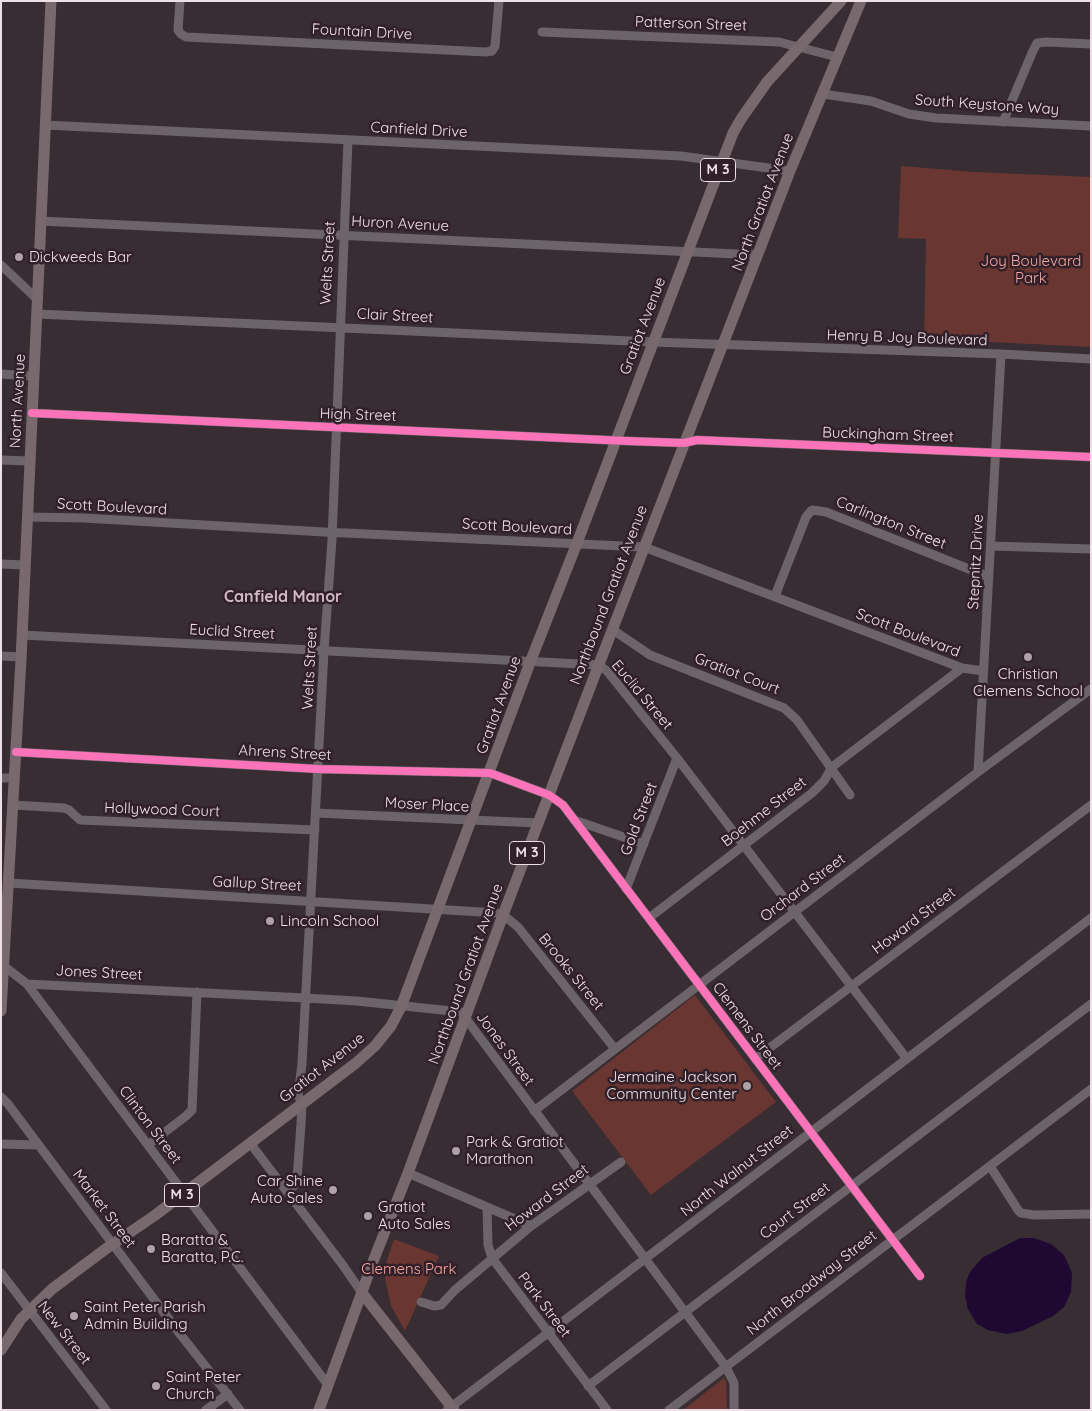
<!DOCTYPE html>
<style>
body{margin:0}
#map{position:relative;width:1092px;height:1411px;overflow:hidden;background:#372d32;font-family:Quicksand,sans-serif}
canvas{display:block}
.frame{position:absolute;inset:0;border:2px solid #ede1e7;pointer-events:none}
</style>
<div id="map">
<canvas width="1092" height="1411"></canvas>
<div class="frame"></div>
</div>
<script>
const ctx = document.querySelector('canvas').getContext('2d');
ctx.lineJoin = 'round';
function fill(path, color) {
  ctx.fillStyle = color;
  ctx.fill(path, 'evenodd');
}
function poly(rows) {
  const path = new Path2D();
  for (const r of rows) {
    path.moveTo(r[0], r[1]);
    for (let i = 2; i < r.length; i += 2) path.lineTo(r[i], r[i + 1]);
  }
  return path;
}
function trace(path, color, width, dash) {
  ctx.strokeStyle = color;
  ctx.lineWidth = width;
  ctx.lineCap = dash ? 'butt' : 'round';
  ctx.setLineDash(dash || []);
  ctx.stroke(path);
}
function drawText(font, color, halo, rows, align = 'center') {
  ctx.font = font + ' Quicksand,sans-serif';
  ctx.lineWidth = 5;
  ctx.setLineDash([]);
  ctx.textBaseline = 'middle';
  ctx.strokeStyle = halo;
  ctx.fillStyle = color;
  for (const [text, x, y, turn = 0] of rows) {
    ctx.save();
    ctx.translate(x, y);
    ctx.rotate((+turn || 0) * Math.PI / 180);
    ctx.textAlign = isNaN(turn) ? turn : align;
    if (halo) ctx.strokeText(text, 0, 0);
    ctx.fillText(text, 0, 0);
    ctx.restore();
  }
}
const green = poly([
 [901,166,975,172,1091,177,1091,347,969,341,924,343,926,239,898,238],
 [695,995,776,1102,651,1195,572,1091],
 [394,1239,439,1256,405,1331,391,1306,385,1278,387,1260],
 [724,1378,726,1381,727,1410,683,1410]
]);
const water = poly([
 [1020,1238,1034,1238,1051,1244,1064,1255,1072,1273,1071,1292,1064,1307,1053,1316,1022,1331,1007,1334,988,1330,977,1324,968,1309,965,1296,966,1282,970,1272,982,1258]
]);
const minor = poly([
 [180,1,178,30,181,34,186,37,486,52,492,51,495,46,499,1],
 [542,32,779,42,837,57],
 [823,94,871,101,909,114,936,118,1091,126],
 [1003,122,1032,53,1037,43,1046,42,1091,44],
 [45,125,681,156,790,171],
 [40,221,758,255],
 [1,265,37,299],
 [37,314,652,342,1001,354,1091,359],
 [1,374,34,376],
 [32,413,627,441,684,443,697,440,1091,457],
 [1,460,29,461],
 [27,517,84,518,324,532,644,547,962,668,983,671],
 [991,546,1091,549],
 [1,564,25,565],
 [775,596,806,517,812,510,826,512,989,577],
 [613,630,650,655,784,708,797,720,850,795],
 [22,635,599,665,607,671,677,758,907,1059],
 [1,656,21,657],
 [16,752,318,769,490,773,549,795,563,805,920,1276],
 [978,772,1001,354],
 [1,778,14,778],
 [13,805,64,808,69,810,80,820,315,830],
 [316,813,538,823],
 [574,820,644,844],
 [9,883,497,913,507,918,518,927,615,1049],
 [626,889,677,758],
 [649,918,812,793,824,781,832,767,962,668],
 [4,966,27,984,328,1385],
 [27,984,305,998,357,1001,461,1012,726,1367,734,1383,734,1408],
 [755,1059,1091,805],
 [1,1097,8,1104,180,1334,240,1410],
 [534,1111,978,772,1091,689],
 [250,1143,342,1264,362,1293],
 [1,1144,39,1145],
 [148,1145,186,1116,192,1110,197,992],
 [990,1166,1018,1210,1021,1213,1034,1215,1091,1214],
 [408,1173,531,1226],
 [287,1192,295,1185,297,1179,301,1124,302,1104,298,1095,302,1064,324,651,332,540,348,140],
 [487,1207,488,1245,492,1258,607,1410],
 [1,1273,106,1410],
 [421,1302,434,1306,441,1305,455,1290,531,1226,621,1162],
 [588,1386,1091,1004],
 [206,1410,228,1394],
 [447,1410,1091,918],
 [669,1410,1091,1089]
]);
const major = poly([
 [1,1011,21,660,51,1],
 [362,1293,454,1410],
 [1,1350,21,1319,52,1289,107,1248,154,1216,356,1063,375,1046,391,1026,401,1007,531,660,577,543,733,133,741,119,767,82,841,1],
 [319,1410,374,1259,408,1173,503,915,596,672,790,171,861,1]
]);
const cycleway = poly([
 [32,413,627,441,684,443,697,440,1091,457],
 [16,752,318,769,490,773,549,795,563,805,920,1276]
]);
const markers = [
 [19,257,5,"#ada2a8"],
 [1028,657,5,"#ada2a8"],
 [270,921,5,"#ada2a8"],
 [747,1086,5,"#ada2a8"],
 [456,1151,5,"#ada2a8"],
 [333,1190,5,"#ada2a8"],
 [368,1216,5,"#ada2a8"],
 [151,1249,5,"#ada2a8"],
 [74,1316,5,"#ada2a8"],
 [156,1386,5,"#ada2a8"]
];
const shields = [
 [718,170,35],
 [527,853,35],
 [182,1195,35]
];
const shieldNames = [
 ["M 3",718,170],
 ["M 3",527,853],
 ["M 3",182,1195]
];
const streetNames = [
 ["Patterson Street",691,24,2],
 ["Fountain Drive",362,32,3],
 ["South Keystone Way",987,105,4],
 ["Canfield Drive",419,130,3],
 ["North Gratiot Avenue",763,202,-69],
 ["Huron Avenue",400,224,3],
 ["Welts Street",328,263,-87],
 ["Clair Street",395,316,3],
 ["Gratiot Avenue",643,326,-69],
 ["Henry B Joy Boulevard",907,338,2],
 ["North Avenue",18,401,-87],
 ["High Street",358,415,2],
 ["Buckingham Street",888,435,2],
 ["Scott Boulevard",112,507,3],
 ["Carlington Street",891,523,22],
 ["Scott Boulevard",517,527,3],
 ["Stepnitz Drive",976,562,-87],
 ["Northbound Gratiot Avenue",609,595,-69],
 ["Euclid Street",232,632,3],
 ["Scott Boulevard",908,633,21],
 ["Welts Street",310,668,-87],
 ["Gratiot Court",737,674,21],
 ["Euclid Street",642,695,50],
 ["Gratiot Avenue",499,705,-70],
 ["Ahrens Street",285,753,3],
 ["Moser Place",427,805,3],
 ["Hollywood Court",162,810,2],
 ["Boehme Street",764,812,-38],
 ["Gold Street",639,819,-69],
 ["Gallup Street",257,884,3],
 ["Orchard Street",803,888,-37],
 ["Howard Street",914,921,-37],
 ["Brooks Street",571,972,51],
 ["Jones Street",99,973,3],
 ["Northbound Gratiot Avenue",466,974,-70],
 ["Clemens Street",747,1026,53],
 ["Jones Street",505,1049,54],
 ["Gratiot Avenue",322,1068,-38],
 ["Clinton Street",150,1125,53],
 ["North Walnut Street",737,1171,-38],
 ["Howard Street",547,1198,-37],
 ["Market Street",104,1209,53],
 ["Court Street",795,1211,-37],
 ["North Broadway Street",812,1283,-38],
 ["Park Street",544,1305,53],
 ["New Street",64,1333,52]
];
const poiNames = [
 ["Dickweeds Bar",29,257],
 ["Christian",1028,674,"center"],
 ["Clemens School",1028,691,"center"],
 ["Lincoln School",280,921],
 ["Jermaine Jackson",737,1077,"right"],
 ["Community Center",737,1094,"right"],
 ["Park & Gratiot",466,1142],
 ["Marathon",466,1159],
 ["Car Shine",323,1181,"right"],
 ["Auto Sales",323,1198,"right"],
 ["Gratiot",378,1207],
 ["Auto Sales",378,1224],
 ["Baratta &",161,1240],
 ["Baratta, P.C.",161,1257],
 ["Saint Peter Parish",84,1307],
 ["Admin Building",84,1324],
 ["Saint Peter",166,1377],
 ["Church",166,1394]
];
const parkNames = [
 ["Joy Boulevard",1031,261],
 ["Park",1031,278],
 ["Clemens Park",409,1269]
];
const neighbourhoodNames = [
 ["Canfield Manor",283,597]
];
fill(green, '#693631');
fill(water, '#1f0832');
trace(minor, '#6d6469', 9);
trace(major, '#78696e', 11);
trace(cycleway, '#fb73b8', 8);
for (const [x, y, r, color] of markers) {
  const dot = new Path2D();
  dot.arc(x, y, r, 0, 2 * Math.PI);
  ctx.fillStyle = color;
  ctx.fill(dot);
  trace(dot, '#312029', 2);
}
for (const [x, y, w] of shields) {
  const box = new Path2D();
  box.roundRect(x - w / 2, y - 11.5, w, 23, 4);
  ctx.fillStyle = '#312029';
  ctx.fill(box);
  trace(box, '#ede1e7', 1);
}
drawText('bold 14px', '#ede1e7', null, shieldNames);
drawText('15px', '#ede1e7', '#312029', streetNames);
drawText('15px', '#ede1e7', '#312029', poiNames, 'left');
drawText('15px', '#f5a89f', '#312029', parkNames);
drawText('bold 16px', '#d0b9c4', '#312029', neighbourhoodNames);
</script>
